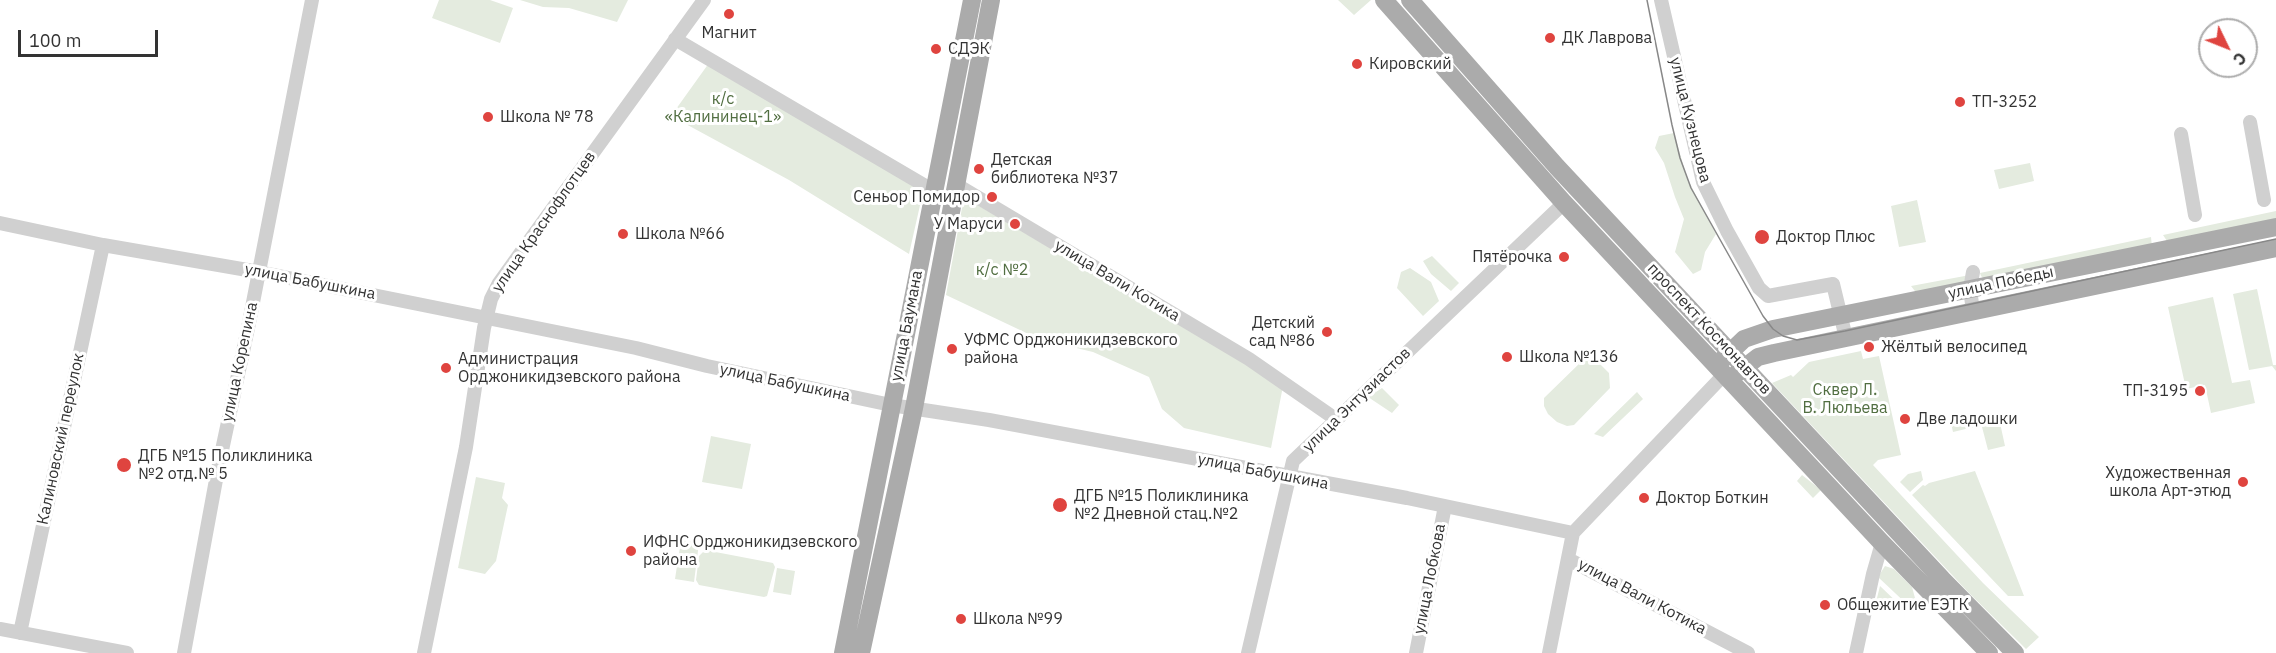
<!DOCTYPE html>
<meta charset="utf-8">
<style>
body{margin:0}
#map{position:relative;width:2276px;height:653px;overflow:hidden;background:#fff;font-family:"IBM Plex Sans",sans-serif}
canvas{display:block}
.north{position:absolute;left:2198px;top:18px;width:60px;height:60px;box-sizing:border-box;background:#fff;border:2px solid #adadad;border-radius:50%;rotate:133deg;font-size:16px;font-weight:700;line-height:24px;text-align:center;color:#333}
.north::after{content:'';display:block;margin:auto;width:21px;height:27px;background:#df443f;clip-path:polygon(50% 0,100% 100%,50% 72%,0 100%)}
.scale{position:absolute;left:18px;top:30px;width:140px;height:27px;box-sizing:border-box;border:3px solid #333;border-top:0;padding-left:8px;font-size:18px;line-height:21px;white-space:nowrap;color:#333;-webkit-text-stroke:4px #fff;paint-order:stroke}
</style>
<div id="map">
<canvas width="2276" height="653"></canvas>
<div class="north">С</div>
<div class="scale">100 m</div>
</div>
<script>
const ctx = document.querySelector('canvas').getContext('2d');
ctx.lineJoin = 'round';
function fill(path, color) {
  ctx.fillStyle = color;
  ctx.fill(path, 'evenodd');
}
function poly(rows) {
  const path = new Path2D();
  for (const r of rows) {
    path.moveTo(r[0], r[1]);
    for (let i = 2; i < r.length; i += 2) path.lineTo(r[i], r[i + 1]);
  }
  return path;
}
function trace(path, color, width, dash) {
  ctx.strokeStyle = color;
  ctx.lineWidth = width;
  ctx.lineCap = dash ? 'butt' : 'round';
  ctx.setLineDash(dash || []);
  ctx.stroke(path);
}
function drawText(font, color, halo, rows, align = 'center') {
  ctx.font = font + ' "IBM Plex Sans",sans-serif';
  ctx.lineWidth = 6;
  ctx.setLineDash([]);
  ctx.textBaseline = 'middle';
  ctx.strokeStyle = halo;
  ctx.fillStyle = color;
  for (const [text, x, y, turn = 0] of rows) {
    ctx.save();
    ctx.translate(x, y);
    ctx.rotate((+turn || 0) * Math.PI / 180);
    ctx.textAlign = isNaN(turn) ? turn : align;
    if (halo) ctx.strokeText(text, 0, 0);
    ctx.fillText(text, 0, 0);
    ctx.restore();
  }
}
const green = poly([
 [439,0,490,0,513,8,500,43,432,18],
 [520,0,628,0,617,22,569,8,543,7],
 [1338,0,1371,0,1354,15],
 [709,63,923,192,909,254,789,180,671,116],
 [1674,133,1687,178,1716,234,1705,252,1701,270,1693,274,1675,252,1684,219,1675,197,1664,163,1655,148,1659,136],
 [2030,163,2034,181,1999,189,1994,170],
 [964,197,1283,386,1271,448,1184,428,1162,409,1149,377,1093,352,1039,339,946,295],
 [1917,200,1926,242,1899,247,1891,206],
 [2276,211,2276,221,2169,244,2163,235],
 [2151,237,2152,247,1987,282,1981,276,1980,273],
 [1432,256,1459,283,1451,291,1431,274,1423,261],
 [1410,268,1431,282,1439,301,1423,316,1397,288,1401,272],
 [1970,275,1968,285,1918,295,1911,286],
 [2257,289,2273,365,2276,365,2276,371,2272,366,2249,370,2233,294],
 [2213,297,2232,383,2250,380,2255,403,2211,413,2205,385,2186,389,2168,307],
 [1861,351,1863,359,1879,356,1901,455,1878,460,1873,465,1983,583,2039,637,2026,649,1969,593,1772,383,1791,375,1793,377,1809,362],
 [1583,360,1599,363,1609,373,1610,388,1574,425,1567,426,1557,422,1548,414,1544,406,1544,398],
 [1382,388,1399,405,1392,413,1368,397],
 [1637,392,1643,399,1603,437,1594,434],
 [1971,414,1974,427,1953,432,1950,419],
 [2000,423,2005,446,1988,450,1982,427],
 [711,436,751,444,742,489,702,482],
 [1921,471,1923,480,1910,492,1900,482,1908,474],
 [1975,471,2024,596,2008,596,1912,495,1923,485,1925,486,1929,483],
 [1802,475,1821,490,1813,498,1797,481],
 [476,477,505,483,502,498,508,505,496,561,485,574,458,568],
 [681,540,699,543,694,582,675,579],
 [705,550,773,563,775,567,767,596,764,597,699,585,696,580,699,556],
 [1885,566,1894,569,1912,587,1915,598,1912,609,1878,577],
 [777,568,795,571,791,595,773,592],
 [1880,586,1902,607,1874,610]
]);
const minor = poly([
 [1661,0,1703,182,1727,231,1759,288,1768,296,1833,284,1846,338],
 [675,39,934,191],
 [2250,122,2264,200],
 [2181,134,2195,215],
 [955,185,962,188,1249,359,1337,420],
 [0,223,103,245,259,272,636,348,707,366,891,405,989,420,1407,498,1573,533],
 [1973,272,1970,289,1973,311],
 [1568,559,1748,653],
 [0,629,127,653],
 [20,633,103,245],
 [184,653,218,469,248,328,312,0],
 [424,653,466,447,484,328,491,299,499,283,532,237,704,0],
 [1248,653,1293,461,1564,203],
 [1416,653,1445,506],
 [1549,653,1573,533,1718,381],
 [1856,653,1873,574,1882,543]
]);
const major = poly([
 [1384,0,1564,203,1882,543,1989,653],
 [1410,0,1557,167,1942,579,2015,653],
 [1722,360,1744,339,1773,329,2276,227],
 [1736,374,1758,357,1774,353,2276,248],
 [843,653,972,0],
 [861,653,914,408,991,0]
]);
const tram = poly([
 [1647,0,1672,125,1680,158,1691,188,1763,316,1773,329,1783,336,1797,340,1845,331,2276,239]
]);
const markers = [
 [729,14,6,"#df443f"],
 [1550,38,6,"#df443f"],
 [936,49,6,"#df443f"],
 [1357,64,6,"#df443f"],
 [1960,102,6,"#df443f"],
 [488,117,6,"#df443f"],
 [979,169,6,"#df443f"],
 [992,197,6,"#df443f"],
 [1015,224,6,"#df443f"],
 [623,234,6,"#df443f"],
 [1762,237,8,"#df443f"],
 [1564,257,6,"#df443f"],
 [1327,332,6,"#df443f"],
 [1869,347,6,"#df443f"],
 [952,349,6,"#df443f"],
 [1507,357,6,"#df443f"],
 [446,368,6,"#df443f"],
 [2200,391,6,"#df443f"],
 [1905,419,6,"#df443f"],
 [124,465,8,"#df443f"],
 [2243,482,6,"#df443f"],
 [1644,498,6,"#df443f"],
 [1060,505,8,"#df443f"],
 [631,551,6,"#df443f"],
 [1825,605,6,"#df443f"],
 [961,619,6,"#df443f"]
];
const poiNames = [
 ["Магнит",729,33,"center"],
 ["ДК Лаврова",1562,38],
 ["СДЭК",948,49],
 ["Кировский",1369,64],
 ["ТП-3252",1972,102],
 ["Школа № 78",500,117],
 ["Детская",991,160],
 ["библиотека №37",991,178],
 ["Сеньор Помидор",980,197,"right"],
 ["У Маруси",1003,224,"right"],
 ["Школа №66",635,234],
 ["Доктор Плюс",1776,237],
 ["Пятёрочка",1552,257,"right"],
 ["Детский",1315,323,"right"],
 ["сад №86",1315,341,"right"],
 ["УФМС Орджоникидзевского",964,340],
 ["района",964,358],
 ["Жёлтый велосипед",1881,347],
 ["Школа №136",1519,357],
 ["Администрация",458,359],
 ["Орджоникидзевского района",458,377],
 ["ТП-3195",2188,391,"right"],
 ["Две ладошки",1917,419],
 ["ДГБ №15 Поликлиника",138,456],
 ["№2 отд.№ 5",138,474],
 ["Художественная",2231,473,"right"],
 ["школа Арт-этюд",2231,491,"right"],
 ["ДГБ №15 Поликлиника",1074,496],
 ["№2 Дневной стац.№2",1074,514],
 ["Доктор Боткин",1656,498],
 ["ИФНС Орджоникидзевского",643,542],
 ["района",643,560],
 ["Общежитие ЕЭТК",1837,605],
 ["Школа №99",973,619]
];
const parkNames = [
 ["к/с",723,99],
 ["«Калининец-1»",723,117],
 ["к/с №2",1002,270],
 ["Сквер Л.",1845,390],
 ["В. Люльева",1845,408]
];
const streetNames = [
 ["улица Кузнецова",1690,120,76],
 ["улица Краснофлотцев",544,222,-55],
 ["улица Вали Котика",1117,281,31],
 ["улица Бабушкина",310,282,11],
 ["улица Победы",2001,283,-12],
 ["улица Баумана",907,326,-79],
 ["проспект Космонавтов",1709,329,47],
 ["улица Корепина",240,362,-78],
 ["улица Бабушкина",785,383,12],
 ["улица Энтузиастов",1357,400,-44],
 ["Калиновский переулок",61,439,-78],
 ["улица Бабушкина",1263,472,11],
 ["улица Лобкова",1430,579,-79],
 ["улица Вали Котика",1642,597,28]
];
fill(green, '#e4ebdf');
trace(minor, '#d0d0d0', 14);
trace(major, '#ababab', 18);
trace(tram, '#888', 1.5);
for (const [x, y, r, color] of markers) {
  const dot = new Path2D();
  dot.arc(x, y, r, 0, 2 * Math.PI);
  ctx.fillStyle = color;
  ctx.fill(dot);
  trace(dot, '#fff', 2);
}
drawText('16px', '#333', '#fff', poiNames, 'left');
drawText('16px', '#516e41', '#fff', parkNames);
drawText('16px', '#333', '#fff', streetNames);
</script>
